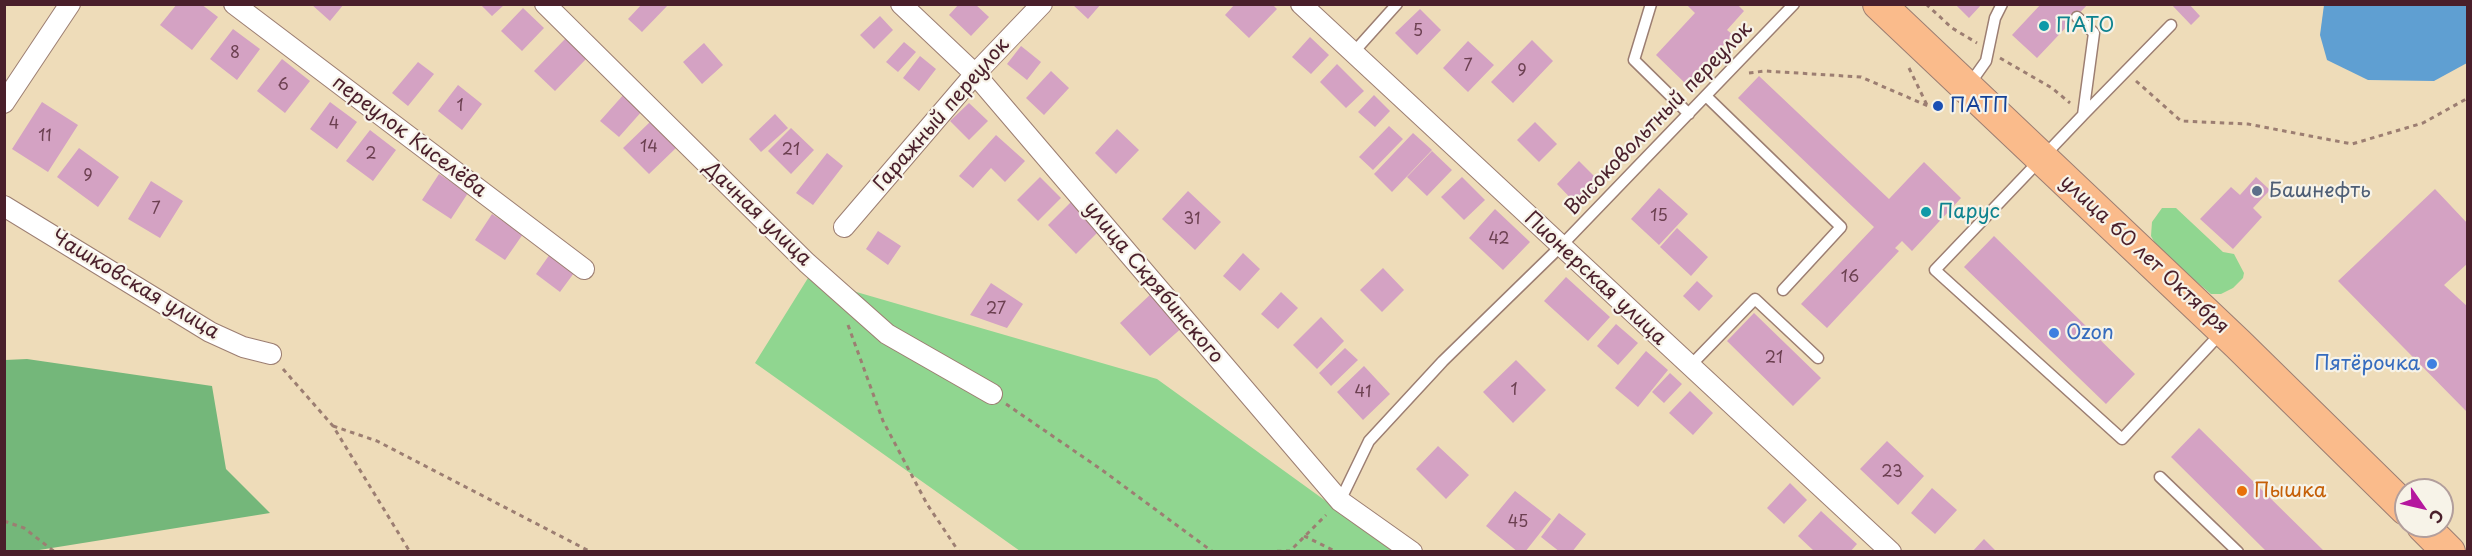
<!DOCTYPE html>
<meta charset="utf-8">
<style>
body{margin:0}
#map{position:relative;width:2472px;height:556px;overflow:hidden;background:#eedcb9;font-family:"Playpen Sans",sans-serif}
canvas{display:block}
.frame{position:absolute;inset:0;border:6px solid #4a1f2b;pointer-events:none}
.north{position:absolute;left:2394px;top:478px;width:60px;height:60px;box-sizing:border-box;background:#f7f3e8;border:2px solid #b29e9c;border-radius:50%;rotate:124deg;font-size:16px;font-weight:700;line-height:24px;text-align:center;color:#4a1f2b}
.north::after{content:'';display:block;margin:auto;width:21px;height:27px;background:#b5179e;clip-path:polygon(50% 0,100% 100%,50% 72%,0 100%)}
</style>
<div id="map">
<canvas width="2472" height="556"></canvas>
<div class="frame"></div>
<div class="north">С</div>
</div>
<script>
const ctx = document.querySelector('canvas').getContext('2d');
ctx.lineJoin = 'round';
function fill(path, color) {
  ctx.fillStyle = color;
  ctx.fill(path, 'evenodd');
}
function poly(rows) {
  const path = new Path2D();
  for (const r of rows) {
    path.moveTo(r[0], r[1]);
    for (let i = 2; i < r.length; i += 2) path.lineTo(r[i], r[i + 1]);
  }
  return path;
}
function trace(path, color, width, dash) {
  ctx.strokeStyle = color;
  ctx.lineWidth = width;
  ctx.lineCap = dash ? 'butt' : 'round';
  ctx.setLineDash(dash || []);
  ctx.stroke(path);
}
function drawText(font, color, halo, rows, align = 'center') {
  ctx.font = font + ' "Playpen Sans",sans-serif';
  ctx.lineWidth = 4.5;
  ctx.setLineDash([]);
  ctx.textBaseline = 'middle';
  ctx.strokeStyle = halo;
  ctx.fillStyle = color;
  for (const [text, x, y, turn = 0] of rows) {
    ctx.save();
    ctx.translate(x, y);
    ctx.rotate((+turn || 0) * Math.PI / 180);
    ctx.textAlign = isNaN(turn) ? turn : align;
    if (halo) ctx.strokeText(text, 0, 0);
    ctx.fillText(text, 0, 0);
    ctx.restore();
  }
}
const green = poly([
 [2162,208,2176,208,2223,252,2234,254,2244,273,2243,278,2233,288,2221,294,2211,294,2158,249,2151,236,2152,222],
 [808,278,1157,379,1395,551,1020,551,755,363]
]);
const forest = poly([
 [27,359,212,386,226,469,270,513,33,551,5,551,5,360]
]);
const water = poly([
 [2324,5,2467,5,2467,63,2434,81,2368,80,2327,60,2320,35]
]);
const building = poly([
 [177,4,201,4,218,17,192,50,160,25],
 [311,4,344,4,330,21],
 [642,4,669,4,642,32,628,19],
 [959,4,975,4,989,17,971,36,949,15],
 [1072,4,1101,4,1088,19],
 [1235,4,1272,4,1277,9,1249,38,1225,15],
 [1686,4,1737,4,1744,11,1727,30,1733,35,1686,84,1656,55,1695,13],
 [1955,4,1982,4,1969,18],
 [2041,4,2088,4,2037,58,2012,35],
 [2171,4,2189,4,2200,16,2191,25],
 [481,5,504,5,492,16],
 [523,8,544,28,522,51,501,31],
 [1420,9,1441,30,1417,55,1395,33],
 [880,16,893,30,874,49,860,35],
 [233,29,260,49,237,80,210,59],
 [1310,37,1329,55,1311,74,1292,57],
 [566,38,587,58,555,91,534,71],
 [1532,40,1553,61,1513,103,1491,82],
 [1468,41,1494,65,1468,92,1443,68],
 [904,42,916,52,898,72,886,62],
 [704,43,723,65,702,84,683,62],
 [1021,46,1041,62,1027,80,1007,64],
 [920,56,936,69,919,91,903,78],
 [282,59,310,81,285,113,257,91],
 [418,62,434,74,408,106,392,93],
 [1337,64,1364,91,1346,108,1320,82],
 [1051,71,1069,88,1044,115,1026,98],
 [1759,76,1889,199,1924,162,1961,198,1912,251,1902,241,1895,248,1899,251,1827,328,1801,304,1874,227,1738,98],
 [458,85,482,104,462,130,438,111],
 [625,93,643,110,619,137,600,121],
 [1374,95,1390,111,1375,127,1358,112],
 [42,102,78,125,48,172,12,149],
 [330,102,357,122,337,149,310,129],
 [969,103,988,121,969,140,950,121],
 [775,114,788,128,761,152,749,139],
 [650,122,676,148,649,174,623,148],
 [1535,122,1557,144,1539,162,1517,140],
 [1389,126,1403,139,1373,170,1359,157],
 [791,128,814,150,791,174,768,151],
 [1117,129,1139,150,1116,174,1095,153],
 [370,130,396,150,373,181,346,161],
 [1413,133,1432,150,1392,192,1374,174],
 [996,135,1025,161,1005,182,991,168,973,188,959,176],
 [79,148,119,177,98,207,57,177],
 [1432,151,1452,170,1427,196,1407,177],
 [827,153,843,166,813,205,796,193],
 [1579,161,1602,184,1579,207,1557,184],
 [439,174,468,193,451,219,422,200],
 [1040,177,1061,198,1038,221,1017,200],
 [1462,177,1485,200,1464,220,1441,197],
 [2256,177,2270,190,2253,208,2262,217,2233,249,2200,219,2231,187,2240,195],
 [151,181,183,201,160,238,128,219],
 [1659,188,1688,214,1659,245,1631,219],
 [2435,189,2468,224,2468,263,2444,285,2468,307,2468,413,2338,281],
 [1188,191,1221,222,1195,250,1162,219],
 [1072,201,1100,230,1076,254,1048,225],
 [1495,209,1530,242,1503,270,1469,238],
 [492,214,523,234,505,260,475,240],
 [1677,228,1708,257,1691,276,1660,247],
 [878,231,901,246,888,265,866,249],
 [1994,236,2135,374,2106,404,1964,267],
 [557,244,582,262,560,292,536,274],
 [1243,253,1260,269,1240,291,1223,276],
 [1383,268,1404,290,1382,312,1360,290],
 [1566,277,1610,317,1588,341,1544,301],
 [1697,281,1713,296,1699,311,1683,296],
 [991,283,1023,304,1007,328,970,315],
 [1153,292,1184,326,1150,356,1120,323],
 [1281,292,1298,308,1278,329,1261,314],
 [1754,313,1821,378,1793,406,1727,341],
 [1321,317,1344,341,1317,369,1293,345],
 [1616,324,1638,343,1618,365,1597,346],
 [1345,348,1358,360,1331,386,1319,373],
 [1646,351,1668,370,1638,407,1615,388],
 [1516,360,1546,390,1513,423,1483,392],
 [1364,366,1390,394,1363,420,1337,392],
 [1670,373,1682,384,1664,403,1652,392],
 [1690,391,1713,413,1693,435,1669,413],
 [2199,428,2325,552,2267,552,2171,457],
 [1887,441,1924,476,1898,505,1860,469],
 [1438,446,1469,475,1446,499,1416,469],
 [1790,483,1807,500,1784,524,1767,508],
 [1932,488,1957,510,1935,534,1911,513],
 [1515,491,1551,519,1525,552,1518,552,1486,526],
 [1821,511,1857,544,1850,552,1815,552,1798,536],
 [1559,513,1586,534,1572,552,1560,552,1541,537],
 [1984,539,1997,552,1972,552]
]);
const path = poly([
 [1926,4,1952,28,1977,43],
 [2000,58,2052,88,2070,103],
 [1909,68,1927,105],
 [1749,73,1765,71,1861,77,1928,106],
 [2136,81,2181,121,2248,124,2352,144,2423,123,2468,98],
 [848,325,883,421,927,504,959,552],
 [283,369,333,426,410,552],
 [1006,404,1102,470,1213,552],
 [333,426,377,441,591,552],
 [4,521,24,528,55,552],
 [1304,536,1337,552],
 [1250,552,1290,551,1326,515]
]);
const service = poly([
 [1651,4,1634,60,1689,114],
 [2077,17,2094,33,2083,115,1935,270,2122,439,2222,332],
 [1353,53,1397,4],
 [1969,85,1986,61,1995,18,2002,4],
 [1706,96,1841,227,1783,290],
 [2083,115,2171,25],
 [1690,366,1755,299,1818,358],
 [2160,477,2238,552],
 [1340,501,1369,441,1443,361,1560,247,1794,4]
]);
const minor = poly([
 [234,4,584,269],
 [545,4,807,263,887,334,992,394],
 [901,4,975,74,1340,501,1412,552],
 [1301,4,1891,552],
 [4,103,70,4],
 [4,206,210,332,243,347,271,354],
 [844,227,975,74,1042,4]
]);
const primary = poly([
 [1879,4,2238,344,2406,509],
 [2423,526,2449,552]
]);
const markers = [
 [2044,26,6,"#0f9aa8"],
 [1938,106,6,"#1a4fb4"],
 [2257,191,6,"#5c6f8a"],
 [1926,212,6,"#0f9aa8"],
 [2054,333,6,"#3f7fe0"],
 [2432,364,6,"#3f7fe0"],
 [2242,491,6,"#e8710a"]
];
const numberNames = [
 ["5",1418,32],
 ["8",235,54],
 ["7",1468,67],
 ["9",1522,72],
 ["6",283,86],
 ["1",460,107],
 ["4",334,125],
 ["11",45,137],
 ["14",649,148],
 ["21",791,151],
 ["2",371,155],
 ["9",88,177],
 ["7",156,210],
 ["15",1659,217],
 ["31",1192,220],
 ["42",1499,240],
 ["16",1850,278],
 ["27",996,310],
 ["21",1774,359],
 ["1",1514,391],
 ["41",1363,393],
 ["23",1892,473],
 ["45",1518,523]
];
const cultureNames = [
 ["ПАТО",2056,26],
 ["Парус",1938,212]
];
const transitNames = [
 ["ПАТП",1950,106]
];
const streetNames = [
 ["Гаражный переулок",942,115,-49],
 ["Высоковольтный переулок",1659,119,-46],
 ["переулок Киселёва",409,137,37],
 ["Дачная улица",757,214,44],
 ["улица 60 лет Октября",2144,255,43],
 ["Пионерская улица",1595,279,43],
 ["улица Скрябинского",1153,283,50],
 ["Чашковская улица",135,285,31]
];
const serviceNames = [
 ["Башнефть",2269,191]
];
const shopNames = [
 ["Ozon",2066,333],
 ["Пятёрочка",2420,364,"right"]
];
const foodNames = [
 ["Пышка",2254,491]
];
fill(green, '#90d690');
fill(forest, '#74b77a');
fill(water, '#5f9fd2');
fill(building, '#d4a2c3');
trace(service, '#9c7e72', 13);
trace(minor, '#9c7e72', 22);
trace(primary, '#9c7e72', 34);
trace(path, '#9c7e72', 3, [4.5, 4.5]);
trace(service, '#fff', 10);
trace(minor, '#fff', 20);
trace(primary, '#fabb8b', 32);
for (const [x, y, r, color] of markers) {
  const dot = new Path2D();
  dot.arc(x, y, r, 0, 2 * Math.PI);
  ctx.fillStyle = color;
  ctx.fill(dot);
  trace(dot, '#f7f3e8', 2);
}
drawText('16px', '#6c4051', null, numberNames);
drawText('20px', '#0d838f', '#f7f3e8', cultureNames, 'left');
drawText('20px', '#164399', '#f7f3e8', transitNames, 'left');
drawText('20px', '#4a1f2b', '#f7f3e8', streetNames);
drawText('20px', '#4e5e75', '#f7f3e8', serviceNames, 'left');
drawText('20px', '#366cbe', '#f7f3e8', shopNames, 'left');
drawText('20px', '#c56008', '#f7f3e8', foodNames, 'left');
</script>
